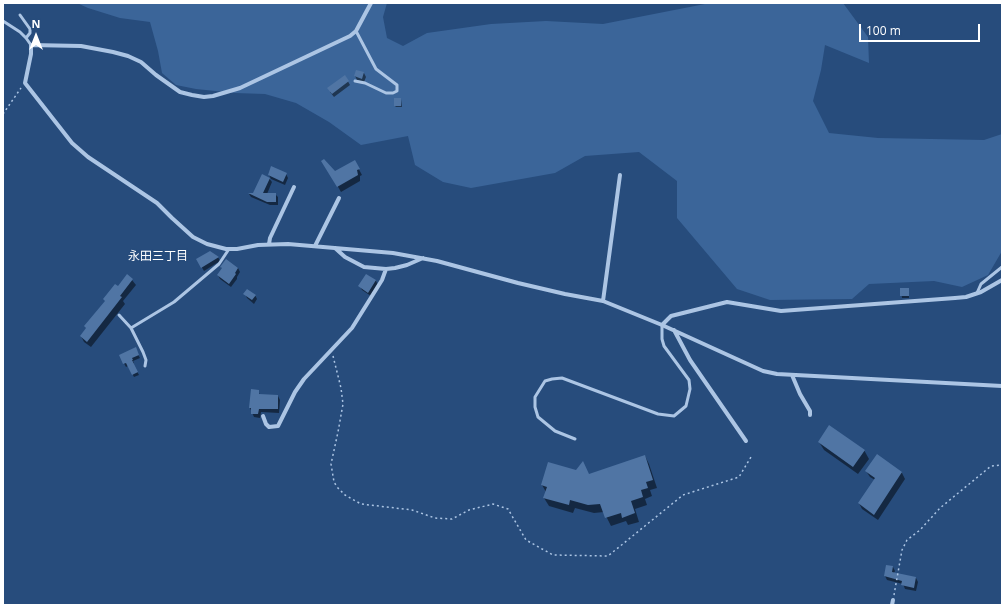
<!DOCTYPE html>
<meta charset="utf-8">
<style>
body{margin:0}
#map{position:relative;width:1005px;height:608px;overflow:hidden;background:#274c7c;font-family:"Open Sans",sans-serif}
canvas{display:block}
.frame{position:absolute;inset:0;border:4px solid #fff;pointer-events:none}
.north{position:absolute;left:16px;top:16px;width:40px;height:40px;-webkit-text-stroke:3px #274c7c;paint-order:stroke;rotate:0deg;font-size:11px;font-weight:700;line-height:16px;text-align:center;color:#fff}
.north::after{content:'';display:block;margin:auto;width:14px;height:18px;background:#fff;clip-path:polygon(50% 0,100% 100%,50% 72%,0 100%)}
.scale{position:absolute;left:859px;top:24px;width:121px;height:18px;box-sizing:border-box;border:2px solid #fff;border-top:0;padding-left:5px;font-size:12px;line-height:14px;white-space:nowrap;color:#fff;-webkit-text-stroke:3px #274c7c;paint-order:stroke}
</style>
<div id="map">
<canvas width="1005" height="608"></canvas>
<div class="frame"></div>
<div class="north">N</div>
<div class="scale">100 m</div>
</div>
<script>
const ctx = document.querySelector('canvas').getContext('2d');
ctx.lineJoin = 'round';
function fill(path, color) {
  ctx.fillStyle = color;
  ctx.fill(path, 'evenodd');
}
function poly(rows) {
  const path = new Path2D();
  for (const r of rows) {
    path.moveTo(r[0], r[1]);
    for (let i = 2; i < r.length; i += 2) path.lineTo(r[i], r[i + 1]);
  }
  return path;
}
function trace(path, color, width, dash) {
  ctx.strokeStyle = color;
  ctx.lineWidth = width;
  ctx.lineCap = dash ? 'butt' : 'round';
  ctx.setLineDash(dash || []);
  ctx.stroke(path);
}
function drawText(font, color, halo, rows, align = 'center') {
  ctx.font = font + ' "Open Sans","Noto Sans JP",sans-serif';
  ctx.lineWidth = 3;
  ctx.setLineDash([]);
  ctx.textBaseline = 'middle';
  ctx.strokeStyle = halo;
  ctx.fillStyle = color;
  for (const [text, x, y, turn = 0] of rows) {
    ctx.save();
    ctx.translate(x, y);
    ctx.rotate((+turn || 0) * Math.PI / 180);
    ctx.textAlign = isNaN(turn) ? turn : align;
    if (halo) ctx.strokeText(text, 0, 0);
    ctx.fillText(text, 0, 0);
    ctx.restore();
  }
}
const green = poly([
 [77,3,387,3,383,17,387,38,403,46,427,33,491,24,546,21,603,24,710,3,843,3,868,37,869,63,825,45,821,70,813,101,829,133,878,138,984,140,1002,134,1002,251,988,275,962,287,934,281,869,284,852,299,770,300,737,289,677,218,677,181,639,152,585,156,555,173,471,188,443,182,415,165,408,136,361,145,329,122,296,103,265,94,235,93,196,89,176,85,162,73,158,51,150,22,120,18,88,8]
]);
const shadow = poly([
 [364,73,366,77,364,82,357,80,355,76],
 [345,76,350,85,334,97,330,92],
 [401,99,402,107,396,107,395,106],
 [323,161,335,172,355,162,362,175,360,176,360,181,341,192],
 [286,174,288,178,285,185,271,179,269,175],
 [269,178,272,182,267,194,275,194,278,197,278,205,270,205,251,197,249,194,254,194],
 [218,257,220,261,204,271,197,259],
 [221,267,238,268,240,272,237,277,237,279,231,287,220,279,218,275,223,269],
 [367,275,376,281,378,285,371,296,362,290,360,286],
 [132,280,136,285,123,301,125,304,91,347,84,342,81,336,87,329,85,326,118,287],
 [901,289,909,291,909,298,902,298],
 [245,294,255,295,257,299,254,304,247,298],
 [135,349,140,358,133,361,134,363,133,364,139,375,134,377,128,366,126,367,120,356],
 [258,391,260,395,278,396,280,400,279,413,261,412,260,418,254,417,250,408],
 [819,442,864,450,869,459,858,474,824,450],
 [645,456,649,464,657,488,650,490,652,496,645,499,647,505,635,509,639,522,628,525,626,521,611,526,604,512,594,513,575,508,573,513,549,506,544,498,546,492,542,485,589,475],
 [877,456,902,473,905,479,878,520,862,509,859,503,875,480,870,477,866,471],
 [887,566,893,567,895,571,894,573,916,578,918,582,916,591,905,589,903,584,887,580,885,576]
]);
const building = poly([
 [356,70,364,72,362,79,354,76],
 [345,75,349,81,332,94,327,88],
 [394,98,401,98,401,106,394,106],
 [324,159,335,171,355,160,360,169,357,170,358,175,337,187,321,161],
 [271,166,287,173,283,182,268,175],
 [262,174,270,178,263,193,276,193,276,202,267,202,248,193,253,193],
 [210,251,219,257,201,268,196,259],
 [226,259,238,268,235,273,236,274,229,284,217,275,222,268,220,267],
 [127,274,133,279,120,296,122,297,87,342,80,336,86,328,84,326,105,301,103,299,115,284,118,286],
 [366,274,376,280,368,293,358,286],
 [900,288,909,288,909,296,900,296],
 [247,289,256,295,252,300,243,294],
 [136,347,139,355,132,358,133,360,132,360,138,372,132,375,126,363,123,364,119,355],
 [251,389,259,390,259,394,278,395,278,409,259,409,258,414,251,414,251,408,249,408],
 [829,425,865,450,853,467,818,442],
 [877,454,902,472,874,515,858,503,875,478,865,471],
 [645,455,653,480,646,482,648,488,641,490,643,497,631,501,635,513,622,518,621,513,605,518,600,504,588,505,570,500,569,505,543,498,547,487,541,485,548,462,576,470,583,461,589,474],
 [886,565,893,566,892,572,916,577,914,588,901,585,902,581,884,576]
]);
const path = poly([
 [3,114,21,88],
 [333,356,341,388,343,404,338,432,331,464,334,482,337,487,345,495,361,504,412,510,435,518,452,519,469,510,493,504,508,509,526,540,553,555,608,556,683,495,739,477,751,457],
 [894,595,902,550,907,540,920,530,940,508,985,471,991,466,1002,465]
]);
const service = poly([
 [20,15,30,29,30,33,26,38],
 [3,21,20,32,26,38,31,45],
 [355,81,365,83,386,93,393,93,397,91,397,85,376,69,356,31],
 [977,293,981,284,1002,267],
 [119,315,131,328,143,352,146,360,145,366],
 [131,328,174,302,219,264,229,249],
 [575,439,555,431,538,417,535,407,535,397,545,381,552,379,562,378,658,414,674,416,686,406,690,389,689,380,664,346,662,339,662,325]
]);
const minor = poly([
 [371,3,356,31,350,36,240,88,213,96,204,97,192,95,180,92,156,75,141,62,128,56,113,52,81,46,31,45,31,54,25,83,72,143,88,157,157,203,172,218,193,237,207,244,226,249,237,249,258,245,288,244,393,253,437,261,518,283,565,294,603,301,662,325,763,371,777,374,1002,386],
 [269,244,270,238,294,187],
 [315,246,339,198],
 [335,248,345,257,364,267,386,269,395,268,407,265,423,258],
 [603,301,620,175],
 [662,325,671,316,727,302,781,311,955,298,966,297,981,292,1002,280],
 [674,330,690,360,746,441],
 [792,375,800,394,810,411,810,415],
 [263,416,266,424,269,427,278,426,295,392,304,379,352,328,382,280,386,269],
 [892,605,893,600]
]);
const neighbourhoodNames = [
 ["永田三丁目",158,257]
];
fill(green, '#3b6599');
fill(shadow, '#0007');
fill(building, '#5075a4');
trace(path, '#acc5e4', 1.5, [2, 3]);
trace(service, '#acc5e4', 3);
trace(minor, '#acc5e4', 4);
drawText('12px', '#fff', '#274c7c', neighbourhoodNames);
</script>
